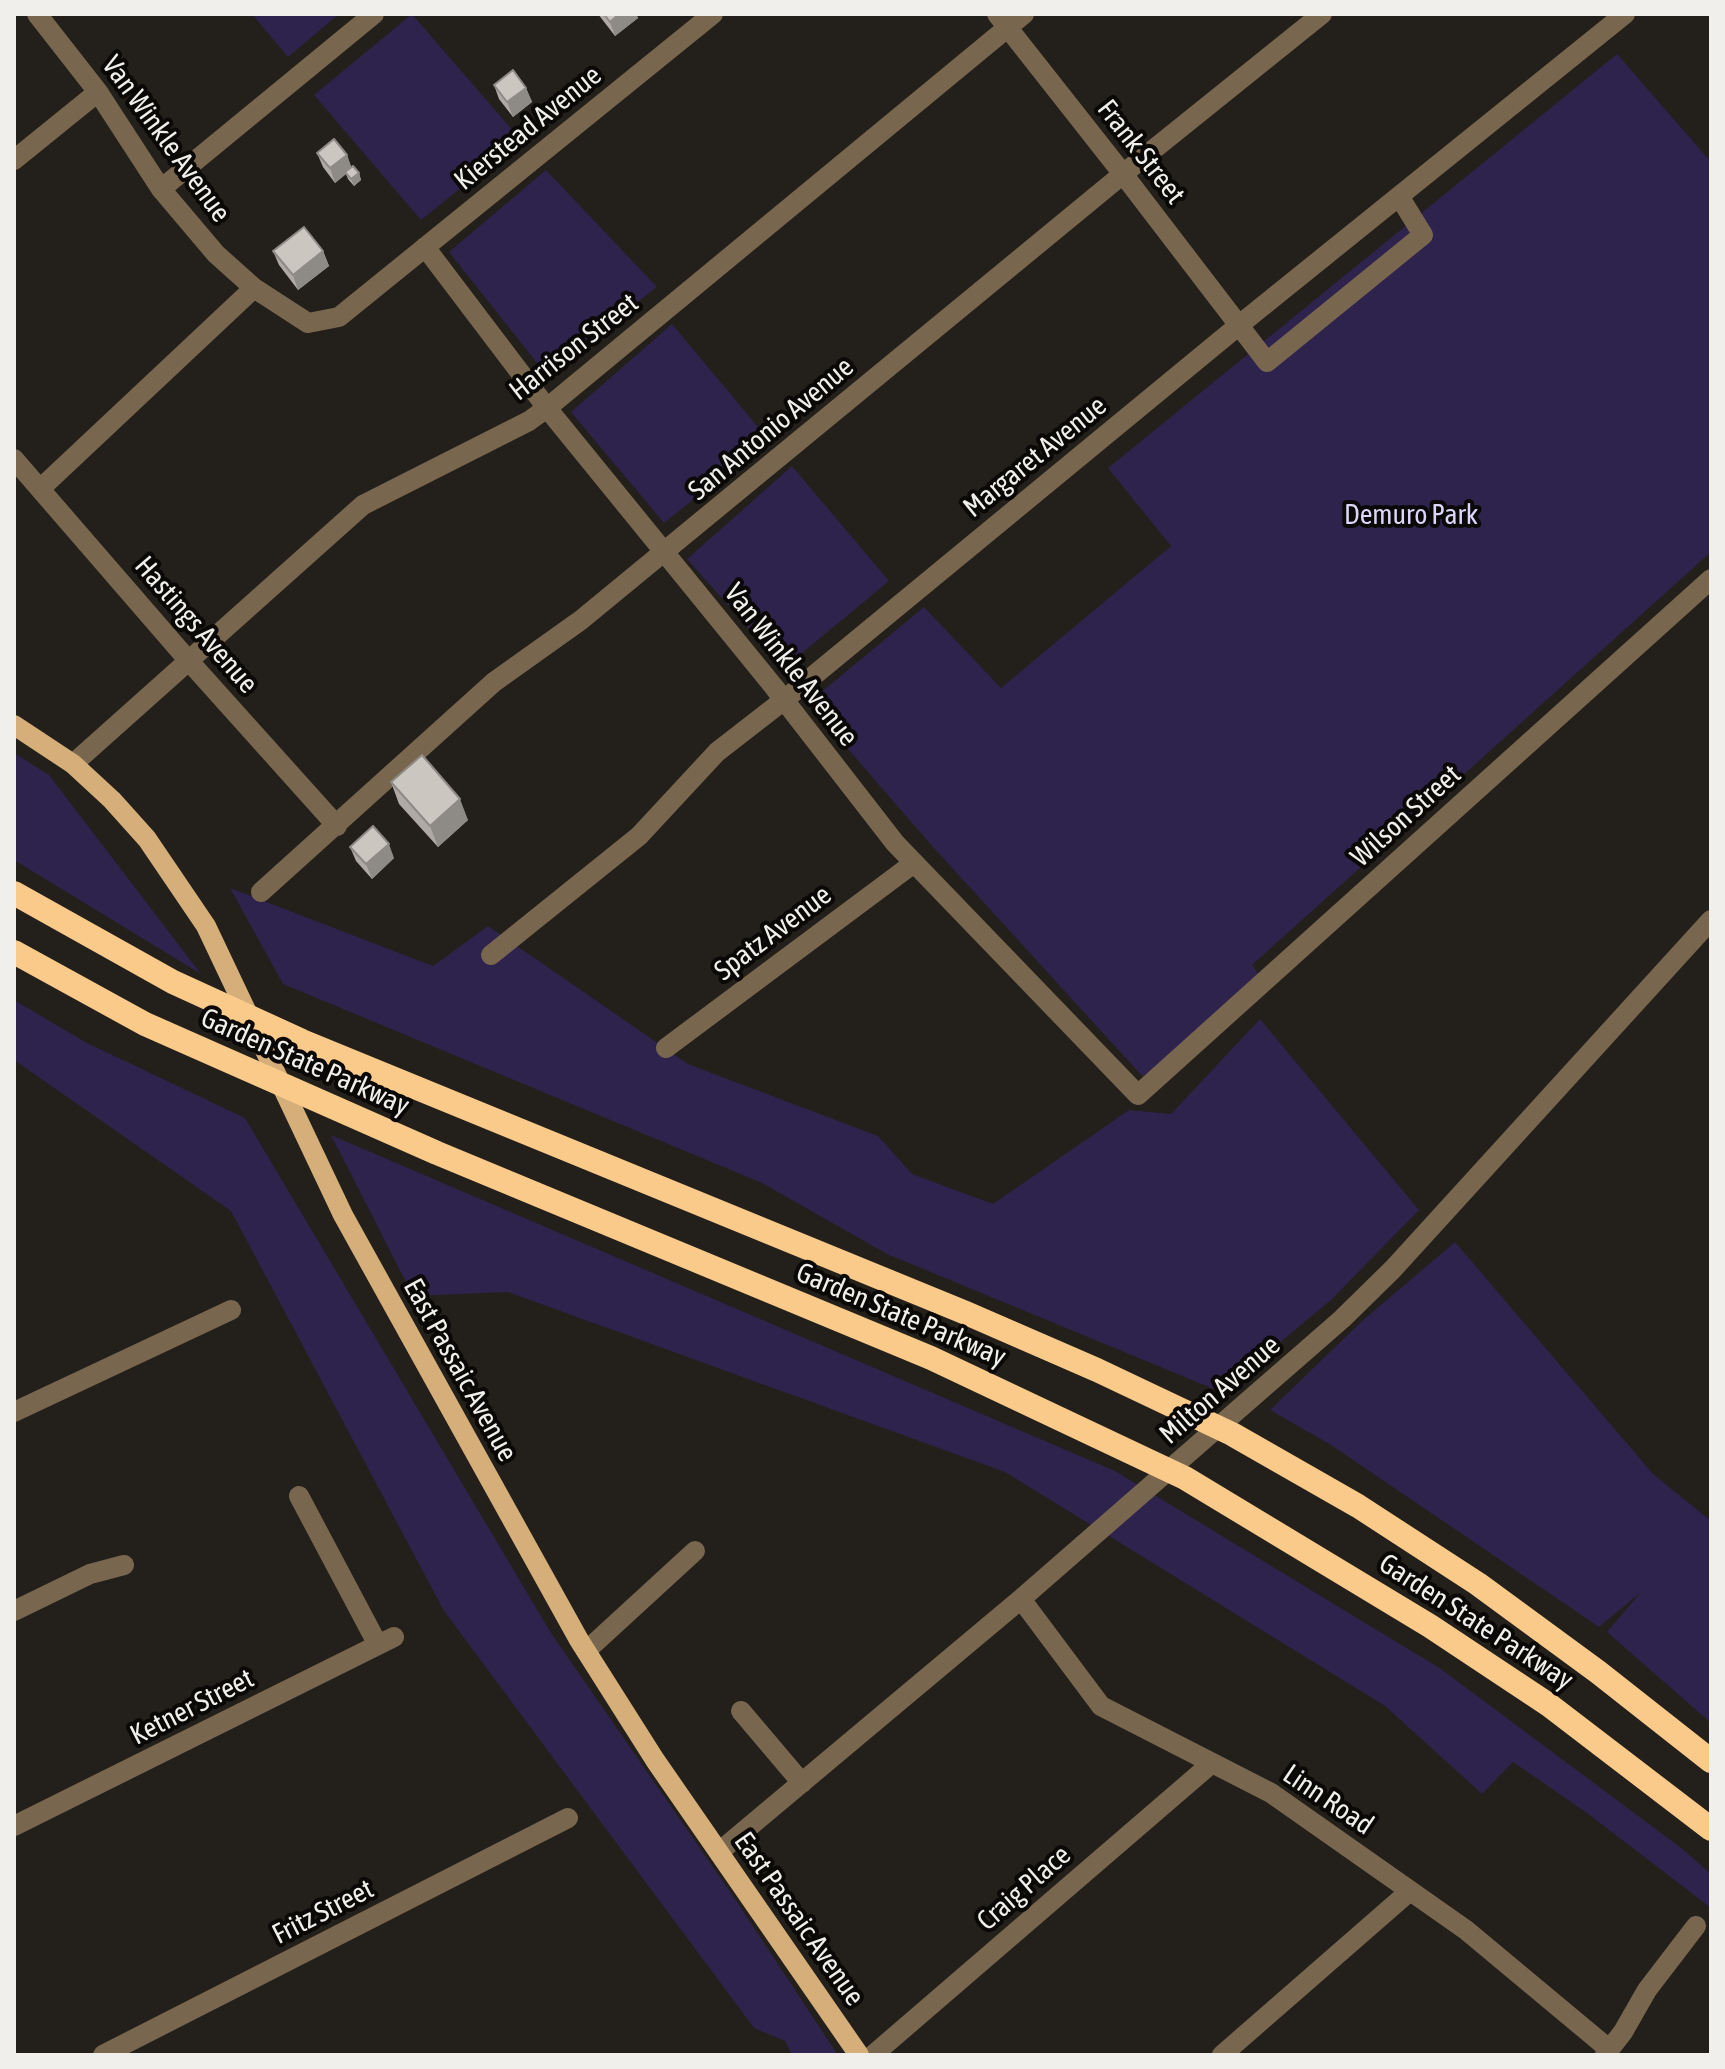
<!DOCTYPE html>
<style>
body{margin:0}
#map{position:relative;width:1725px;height:2069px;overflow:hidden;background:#231f1a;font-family:"Asap Condensed",sans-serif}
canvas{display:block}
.frame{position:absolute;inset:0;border:16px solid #f1efeb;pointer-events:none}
</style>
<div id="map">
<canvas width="1725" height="2069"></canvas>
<div class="frame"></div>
</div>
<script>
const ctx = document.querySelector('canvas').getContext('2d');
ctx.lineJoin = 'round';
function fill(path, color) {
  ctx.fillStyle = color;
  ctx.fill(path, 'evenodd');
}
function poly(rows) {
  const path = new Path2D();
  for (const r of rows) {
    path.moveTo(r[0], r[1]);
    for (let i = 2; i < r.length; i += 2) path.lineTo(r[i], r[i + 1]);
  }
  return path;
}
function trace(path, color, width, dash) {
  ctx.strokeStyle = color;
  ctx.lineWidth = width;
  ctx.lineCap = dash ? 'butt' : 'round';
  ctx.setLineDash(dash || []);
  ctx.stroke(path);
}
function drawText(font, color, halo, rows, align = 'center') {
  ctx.font = font + ' "Asap Condensed",sans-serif';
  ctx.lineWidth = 8;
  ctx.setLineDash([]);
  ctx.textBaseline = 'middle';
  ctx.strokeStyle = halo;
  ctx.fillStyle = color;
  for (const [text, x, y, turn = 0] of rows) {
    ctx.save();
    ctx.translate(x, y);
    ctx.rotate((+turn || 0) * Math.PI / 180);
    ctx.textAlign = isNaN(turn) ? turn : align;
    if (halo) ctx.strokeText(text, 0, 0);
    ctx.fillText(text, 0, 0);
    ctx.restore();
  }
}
const green = poly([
 [252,14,339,14,288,57],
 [412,14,521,140,421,220,314,95],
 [1617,54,1711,162,1711,552,1252,965,1259,975,1145,1079,933,847,808,703,924,607,1001,688,1171,546,1108,468],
 [546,170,657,287,545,373,449,252],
 [672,324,768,439,664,523,571,412],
 [792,466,889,581,784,668,687,559],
 [14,753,49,775,201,974,14,860],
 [230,888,433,966,488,926,688,1064,878,1136,912,1174,993,1204,1129,1110,1171,1114,1260,1019,1419,1210,1332,1299,1221,1392,887,1254,762,1183,283,984],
 [14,1000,87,1043,245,1118,551,1633,735,1899,838,2055,792,2055,785,2041,754,2028,444,1611,231,1211,14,1060],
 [331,1135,1115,1471,1441,1669,1680,1847,1711,1874,1711,1908,1587,1813,1513,1762,1482,1794,1385,1706,1005,1472,508,1292,413,1296],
 [1455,1242,1653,1474,1711,1521,1711,1723,1607,1632,1641,1592,1599,1627,1331,1445,1270,1410,1362,1321]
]);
const minor = poly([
 [37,14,98,92,161,189,216,254,254,288,308,323,339,317,713,14],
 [997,14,1123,174,1267,362,1423,235,1399,196],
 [14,160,98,92],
 [161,189,374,14],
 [425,247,547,408,774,687,895,843,1138,1095,1711,579],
 [14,459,188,660,337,826],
 [40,489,254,288],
 [73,764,363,505,529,421,547,408,1024,14],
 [261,892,494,682,581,620,1123,174,1322,14],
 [491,955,639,836,717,752,784,700,1238,326,1625,14],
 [666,1048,914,863],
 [14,1412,231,1310],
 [299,1496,378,1645],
 [1021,1599,1101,1706,1271,1793,1466,1930,1610,2050],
 [14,1611,90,1574,124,1565],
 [586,1651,695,1551],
 [741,1711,802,1783],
 [14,1826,394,1637],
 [719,1852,1021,1599,1342,1319,1393,1269,1711,920],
 [103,2055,568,1818],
 [873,2055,1212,1763],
 [1222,2055,1410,1891],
 [1605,2055,1623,2032,1647,1990,1696,1926]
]);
const major = poly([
 [14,725,73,764,112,800,147,839,206,926,343,1215,579,1640,655,1760,859,2055]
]);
const highway = poly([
 [14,893,173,982,302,1041,966,1313,1097,1370,1232,1434,1358,1506,1478,1584,1598,1672,1711,1761],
 [14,952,145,1024,437,1153,931,1358,1185,1478,1430,1626,1549,1705,1711,1829]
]);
const wall = poly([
 [598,14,636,14,638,18,615,36],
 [494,85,526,88,532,102,513,117,499,99],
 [317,153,347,155,351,167,359,173,361,180,354,186,348,179,346,174,335,183,323,167],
 [273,251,323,251,329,266,298,290,279,265],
 [391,782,468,820,438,847,399,804],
 [350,847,394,858,372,879,356,861]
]);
const shadedWall = poly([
 [619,14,636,14,638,18,615,36,610,22],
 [526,88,532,102,513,117,507,102],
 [347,155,352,169,335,183,330,168],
 [359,173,361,180,354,186,351,179],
 [323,251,329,266,298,290,293,275],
 [460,799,468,820,438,847,430,826],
 [389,844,394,858,372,879,366,864]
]);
const building = poly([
 [604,14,619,14,610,22,604,14],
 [513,70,526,88,507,102,494,85,513,70],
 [334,139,347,155,330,168,317,153,334,139],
 [353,166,359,173,351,179,345,172,353,166],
 [304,227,323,251,293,275,273,251,304,227],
 [422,755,460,799,430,826,391,782,422,755],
 [373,826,389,844,366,864,350,847,373,826]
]);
const streetNames = [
 ["Kierstead Avenue",528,128,-39],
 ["Van Winkle Avenue",166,139,54],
 ["Frank Street",1141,152,52],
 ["Harrison Street",574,347,-38],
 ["San Antonio Avenue",771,429,-40],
 ["Margaret Avenue",1035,457,-39],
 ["Hastings Avenue",196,625,49],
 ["Van Winkle Avenue",791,665,52],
 ["Wilson Street",1406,816,-42],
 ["Spatz Avenue",773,933,-37],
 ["Garden State Parkway",305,1062,24],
 ["Garden State Parkway",901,1315,23],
 ["East Passaic Avenue",460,1370,61],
 ["Milton Avenue",1220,1390,-41],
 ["Garden State Parkway",1476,1622,33],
 ["Ketner Street",192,1707,-27],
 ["Linn Road",1328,1800,34],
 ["Craig Place",1024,1888,-41],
 ["Fritz Street",323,1912,-27],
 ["East Passaic Avenue",799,1919,55]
];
const parkNames = [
 ["Demuro Park",1411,515]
];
fill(green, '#2e234c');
trace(minor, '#79664e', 20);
trace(major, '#d5ae79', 20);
trace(highway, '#faca8a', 24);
fill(wall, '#afaaa4');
fill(shadedWall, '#8e8b86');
fill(building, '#cbc6bf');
trace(building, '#8e8b86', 2);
drawText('28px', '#f1efeb', '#0b0907', streetNames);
drawText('28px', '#ddd6fb', '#0b0907', parkNames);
</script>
